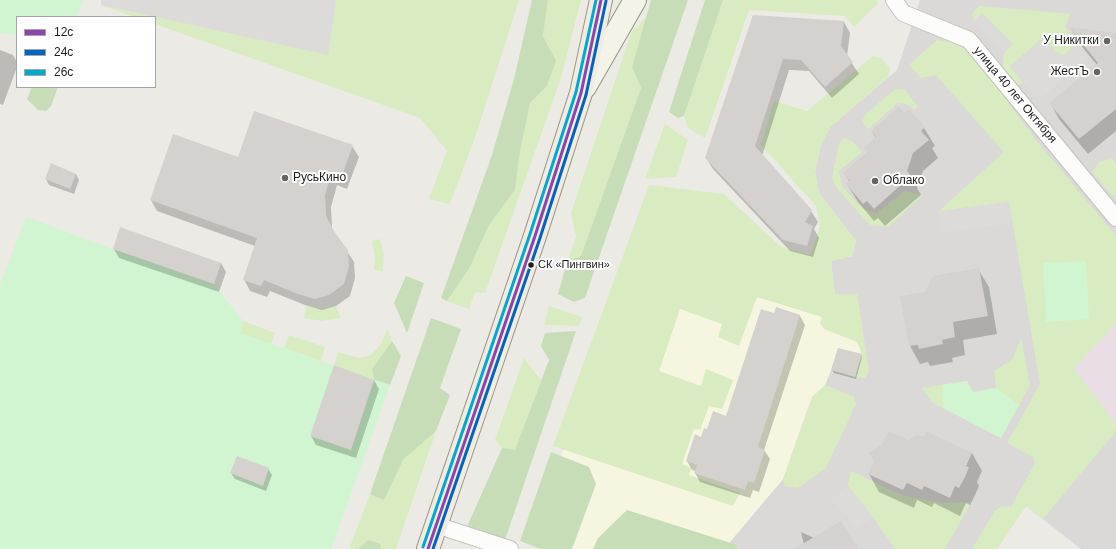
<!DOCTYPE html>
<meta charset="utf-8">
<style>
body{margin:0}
#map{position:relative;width:1116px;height:549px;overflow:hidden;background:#eceae5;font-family:Helvetica,sans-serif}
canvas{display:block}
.legend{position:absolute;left:16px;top:16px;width:140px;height:72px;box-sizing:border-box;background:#fff;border:1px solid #a5a5a5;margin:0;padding:5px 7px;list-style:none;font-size:12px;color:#1d1d1d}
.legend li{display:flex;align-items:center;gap:8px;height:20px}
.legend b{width:20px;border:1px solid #a5a5a5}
</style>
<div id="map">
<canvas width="1116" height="549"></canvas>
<ul class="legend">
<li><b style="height:5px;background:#8e44ad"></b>12с</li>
<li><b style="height:5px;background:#0065bd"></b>24с</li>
<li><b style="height:5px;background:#00a9ce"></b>26c</li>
</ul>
</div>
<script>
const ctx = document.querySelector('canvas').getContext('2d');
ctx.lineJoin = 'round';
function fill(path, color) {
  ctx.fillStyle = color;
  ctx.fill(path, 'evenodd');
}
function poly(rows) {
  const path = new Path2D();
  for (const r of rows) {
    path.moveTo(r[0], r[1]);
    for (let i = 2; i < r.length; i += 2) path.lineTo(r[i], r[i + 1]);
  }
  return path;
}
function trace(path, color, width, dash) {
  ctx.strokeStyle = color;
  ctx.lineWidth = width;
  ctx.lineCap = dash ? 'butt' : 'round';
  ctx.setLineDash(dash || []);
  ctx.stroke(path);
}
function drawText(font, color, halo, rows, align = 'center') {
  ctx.font = font + ' Helvetica,sans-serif';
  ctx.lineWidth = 4;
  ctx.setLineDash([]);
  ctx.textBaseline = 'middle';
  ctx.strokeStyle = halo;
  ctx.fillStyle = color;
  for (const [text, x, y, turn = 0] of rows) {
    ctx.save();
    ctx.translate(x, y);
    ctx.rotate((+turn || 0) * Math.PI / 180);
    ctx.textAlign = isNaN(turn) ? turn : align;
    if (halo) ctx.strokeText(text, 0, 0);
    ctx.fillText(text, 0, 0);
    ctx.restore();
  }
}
const residential = poly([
 [920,0,1116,0,1116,323,1074,369,1116,424,1116,549,1081,549,1026,506,997,549,724,549,783,479,812,397,825,385,831,370,855,377,862,346,835,295,831,261,852,256,856,241,819,193,815,171,821,145,830,127,897,70]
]);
const industrial = poly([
 [1116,323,1116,424,1074,369]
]);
const education = poly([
 [757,297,823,317,824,329,857,342,862,354,838,348,831,370,825,385,812,397,783,479,724,549,561,549,531,539,611,319]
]);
const grass = poly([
 [336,0,519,0,475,138,450,204,429,199,447,151,420,118,155,24,155,17,134,17,101,5,327,54],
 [548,0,581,0,561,78,485,293,475,292,469,309,447,301,470,267,489,225,515,190,520,152,530,103,547,86,556,61,543,36],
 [723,0,877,0,878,3,854,27,845,16,749,10,705,138,688,128,684,116],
 [979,6,1071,14,1065,27,1077,44,1064,55,1055,52,1044,37,1010,66,1023,83,1018,85,1003,67,1004,53,1013,44,982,13,974,21,972,14],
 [647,16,632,67,641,88,581,257,567,262,576,237,571,213,631,33],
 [937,40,955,43,970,50,1035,139,1116,236,1116,323,1074,369,1116,424,1116,431,1043,519,1026,506,997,549,972,549,995,511,1002,506,1011,507,1035,463,1033,457,1007,443,1040,384,1009,202,939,211,1004,152,936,75,921,78,909,65],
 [873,56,881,58,890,68,888,77,830,127,821,145,815,171,819,193,856,241,852,256,831,261,835,294,857,294,869,371,865,378,855,377,862,354,857,342,824,329,820,323,822,317,757,297,739,346,718,337,722,324,680,309,659,371,701,386,706,369,733,380,722,409,709,406,700,430,694,429,682,464,691,468,689,475,740,493,733,506,553,446,649,185,724,194,781,247,810,255,812,250,820,226,816,206,761,145,774,101,807,111],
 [895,89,905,90,918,107,914,110,907,104,898,103,868,129,862,121,866,114],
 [665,124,688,140,676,177,645,179],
 [843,138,852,141,862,152,839,171,842,186,858,204,866,210,876,214,904,191,923,195,888,227,870,225,836,187,832,178,839,144],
 [1112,158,1116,163,1116,200,1092,172,1099,162],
 [380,239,384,255,383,271,374,270,375,256,372,241],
 [306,306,324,309,336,306,341,318,322,321,304,318],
 [549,306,582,317,579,326,544,325],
 [243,321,275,333,271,344,239,333],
 [388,329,392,341,372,369,374,380,390,385,364,454,334,365,338,352,358,358,371,355,380,345],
 [289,335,325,347,321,361,284,348],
 [1021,338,1030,385,1001,438,933,403,922,388,967,381,973,392,996,388,994,371,1013,359],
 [524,358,541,380,515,451,502,448,495,440],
 [825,385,854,397,856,404,826,468,798,488,785,486,783,479,812,397],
 [436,431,396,549,380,549,380,544,368,540,358,549,349,549,370,494,384,499,403,460],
 [851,471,901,495,943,503,971,502,945,549,895,549,873,517,848,486]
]);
const forest = poly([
 [532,0,548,0,543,36,556,61,547,86,530,103,520,152,515,190,489,225,470,267,447,301,441,298,492,155,514,79],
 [651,0,688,0,585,298,574,302,558,294,567,262,581,256,641,88,632,67],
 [705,0,723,0,684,116,678,118,669,112],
 [32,87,58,87,51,106,46,111,38,110,27,99],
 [406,276,424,283,407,333,394,303],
 [431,318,461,329,440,388,450,395,436,431,403,460,384,500,370,494],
 [576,331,505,540,466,529,502,448,515,450,549,360,541,346,545,333],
 [392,341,401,356,390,385,374,380,372,369],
 [551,452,589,467,596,484,572,549,541,549,520,541],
 [627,510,734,544,737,549,593,549,598,538],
 [368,540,381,544,380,549,358,549]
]);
const park = poly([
 [0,0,83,0,76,17,17,17,17,35,0,33],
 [26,217,113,249,214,284,243,321,240,333,390,385,331,549,0,549,0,284],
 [1086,261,1089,319,1046,322,1043,263],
 [967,381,973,392,996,388,1019,405,1001,438,943,408,942,385]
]);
const parking = poly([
 [101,0,336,0,328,55,101,5],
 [982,13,1013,44,1004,53,974,21],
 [1044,37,1055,52,1064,55,1077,44,1089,58,1038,100,1010,66],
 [1009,202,1012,223,942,233,939,211],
 [848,486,873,517,858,530,832,499]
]);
const shadow = poly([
 [753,16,844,22,850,33,847,56,859,74,832,98,809,71,789,70,762,156,811,211,818,222,814,229,819,238,813,257,790,251,713,169,706,158],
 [1071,29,1116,34,1116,131,1088,154,1059,119,1051,104,1097,65,1079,43],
 [0,50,13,55,17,62,17,67,3,105,0,104],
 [909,110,924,128,935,146,932,148,938,158,923,171,917,188,921,195,885,226,878,218,874,221,858,202,847,184,850,182,844,173,868,152,866,148,876,138,872,132,904,114],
 [352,146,359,157,347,189,337,185,331,207,332,228,354,262,355,278,350,296,336,306,322,310,305,305,270,291,267,297,250,291,244,279,255,246,157,211,151,200,239,158],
 [76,174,79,180,74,194,49,185,46,179],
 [114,249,221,263,226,272,219,292,119,258],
 [978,269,989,287,997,334,963,340,965,355,952,358,953,362,930,366,928,362,920,364,910,346,925,293],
 [775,314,800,316,805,325,764,450,770,459,759,492,753,490,750,498,700,482,695,473,696,471,692,470,687,461,708,430,727,417],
 [861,355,862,358,856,379,834,373,832,370],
 [374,380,379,389,356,458,316,445,311,436],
 [909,441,972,453,982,471,977,482,979,486,975,495,970,505,966,503,960,516,934,503,932,507,917,500,914,508,879,492,869,474],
 [268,469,272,475,266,491,235,479,231,473],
 [801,532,814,538,856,549,798,549,804,545]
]);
const building = poly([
 [753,15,844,21,841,46,853,62,825,87,801,60,783,59,755,146,812,210,805,222,813,226,807,246,783,240,705,158],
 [1069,27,1116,33,1116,109,1079,139,1049,103,1098,63],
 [899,107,904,113,909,109,925,127,921,131,929,140,913,153,907,171,911,176,874,209,867,201,863,204,846,184,850,181,843,173,868,152,864,148,876,137,871,131],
 [254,111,353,145,341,178,331,174,325,195,326,216,335,233,348,250,349,266,344,284,329,295,315,299,298,294,264,280,261,286,243,280,257,238,150,200,173,134,238,157],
 [51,163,76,174,70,189,45,179],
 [120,227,221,263,214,284,113,249],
 [979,268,988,316,953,322,955,337,942,340,943,344,919,349,918,345,909,346,900,296,925,292,933,276],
 [776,307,800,315,758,447,765,450,754,483,748,481,745,490,694,473,697,465,686,461,695,434,701,437,704,428,707,429,713,411,726,416,761,309,774,313],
 [838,348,862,354,855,377,831,370],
 [334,365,374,380,351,450,310,436],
 [889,431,909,440,915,436,924,436,926,431,972,453,966,466,969,467,965,477,959,488,955,486,950,498,924,486,922,490,907,483,903,490,868,474,874,461,869,453,882,444],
 [237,456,269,468,263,486,230,473],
 [841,521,858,549,794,549]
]);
const street = poly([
 [894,0,903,13,969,40,1116,218],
 [436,525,510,549]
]);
const secondary = poly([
 [585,87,635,0]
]);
const primary = poly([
 [428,549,535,236,581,93,601,0]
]);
const bus1 = poly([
 [428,549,535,236,581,93,601,0]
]);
const bus2 = poly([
 [433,549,540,238,586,95,606,1]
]);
const bus3 = poly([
 [423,547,530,234,576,92,596,0]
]);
const markers = [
 [1107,41,4,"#656563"],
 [1097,72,4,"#656563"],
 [285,178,4,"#656563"],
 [875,181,4,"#656563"],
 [531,265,3.5,"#1d1d1d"]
];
const busNames = [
 ["СК «Пингвин»",538,265]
];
const poiNames = [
 ["У Никитки",1099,41],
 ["ЖестЪ",1089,72],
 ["РусьКино",293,178,"left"],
 ["Облако",883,181,"left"]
];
const streetNames = [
 ["улица 40 лет Октября",1015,95,50]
];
fill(residential, '#dbd9d7');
fill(industrial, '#eadde5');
fill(education, '#f6f5e0');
fill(grass, '#d9ecc1');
fill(forest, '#c6ddb8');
fill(park, '#d0f5d0');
fill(parking, '#dcdbd9');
fill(shadow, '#0003');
fill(building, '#d4d1ce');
trace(street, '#c4c4c1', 18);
trace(secondary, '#95967c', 24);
trace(primary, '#a29782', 24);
trace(street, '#fcfcfb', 16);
trace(secondary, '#f3f3e8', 22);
trace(primary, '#f0ebe3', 22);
trace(bus1, '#8e44ad', 3);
trace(bus2, '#0065bd', 3);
trace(bus3, '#00a9ce', 3);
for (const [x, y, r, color] of markers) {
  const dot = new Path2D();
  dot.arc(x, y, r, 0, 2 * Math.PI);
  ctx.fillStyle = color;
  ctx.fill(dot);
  trace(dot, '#fff', 1.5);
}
drawText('11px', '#1d1d1d', '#fff', busNames, 'left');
drawText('12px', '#1d1d1d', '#fff', poiNames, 'right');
drawText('12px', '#1d1d1d', '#fff', streetNames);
</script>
